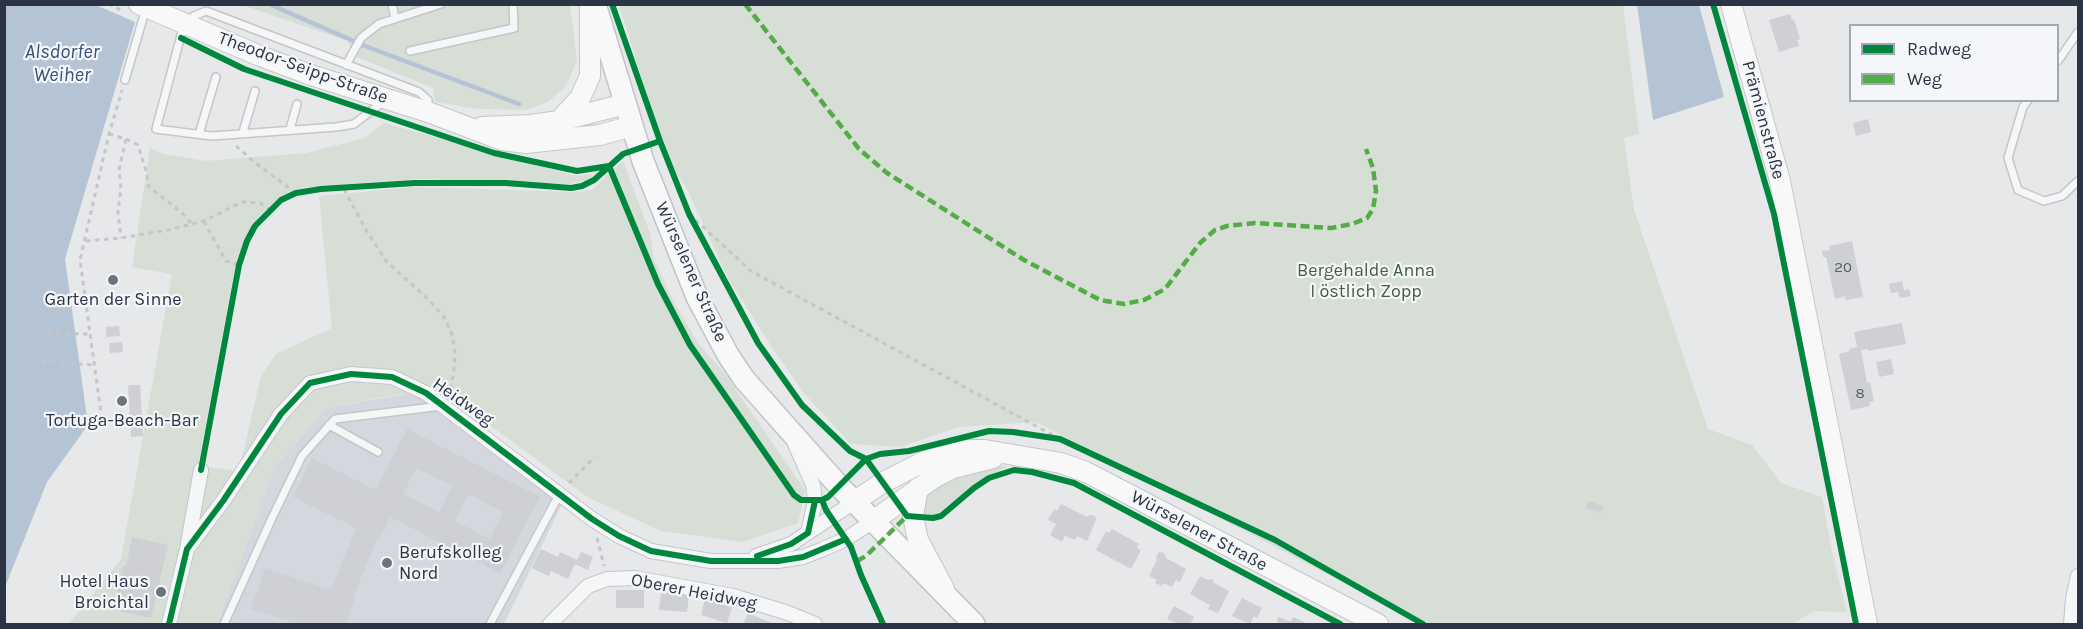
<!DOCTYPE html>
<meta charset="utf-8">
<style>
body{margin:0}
#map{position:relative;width:2083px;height:629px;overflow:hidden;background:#e6e8ea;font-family:Karla,sans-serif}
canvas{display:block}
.frame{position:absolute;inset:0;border:6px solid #2b3445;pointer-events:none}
.legend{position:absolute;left:1849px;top:24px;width:210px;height:78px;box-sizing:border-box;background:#f4f6f9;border:2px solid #a4a8b1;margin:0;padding:8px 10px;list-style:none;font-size:18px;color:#2b3445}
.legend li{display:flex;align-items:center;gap:12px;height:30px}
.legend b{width:30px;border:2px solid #a4a8b1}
</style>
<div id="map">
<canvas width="2083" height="629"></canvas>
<div class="frame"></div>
<ul class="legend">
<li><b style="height:8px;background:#00873e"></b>Radweg</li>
<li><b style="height:8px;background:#54ac47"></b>Weg</li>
</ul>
</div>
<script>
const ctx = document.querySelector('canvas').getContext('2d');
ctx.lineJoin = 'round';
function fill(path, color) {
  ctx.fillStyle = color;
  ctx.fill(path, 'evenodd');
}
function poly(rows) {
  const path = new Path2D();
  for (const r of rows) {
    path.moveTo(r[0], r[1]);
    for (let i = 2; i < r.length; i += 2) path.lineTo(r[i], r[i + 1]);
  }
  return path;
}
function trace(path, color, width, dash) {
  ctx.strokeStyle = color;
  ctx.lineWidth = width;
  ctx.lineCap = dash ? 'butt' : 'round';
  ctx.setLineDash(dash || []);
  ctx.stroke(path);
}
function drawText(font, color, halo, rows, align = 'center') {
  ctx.font = font + ' Karla,sans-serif';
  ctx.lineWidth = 4.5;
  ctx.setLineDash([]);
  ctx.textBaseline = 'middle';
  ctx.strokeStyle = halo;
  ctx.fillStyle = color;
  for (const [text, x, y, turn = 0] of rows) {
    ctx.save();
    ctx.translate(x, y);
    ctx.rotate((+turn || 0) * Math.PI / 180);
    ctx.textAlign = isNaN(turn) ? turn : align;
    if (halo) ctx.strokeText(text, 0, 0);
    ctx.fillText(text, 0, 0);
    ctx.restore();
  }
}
const built = poly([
 [412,393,451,419,563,502,504,624,217,624,274,468,326,408]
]);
const green = poly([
 [242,5,570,5,577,60,566,86,548,102,526,110,480,109,435,102,433,88,354,56,348,41],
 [619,5,1623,5,1639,134,1624,138,1634,210,1708,429,1752,445,1781,483,1822,497,1832,552,1847,612,1814,611,1793,624,1423,624,1036,422,959,427,900,447,851,444,803,392,775,352,727,276,687,189,674,169,655,120],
 [384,123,576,176,594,174,587,180,570,184,424,179,305,187,274,202,252,227,234,271,198,466,239,471,261,376,276,354,332,328,319,196,415,187,571,192,592,190,623,161,650,233,654,259,674,302,698,343,725,374,805,490,798,523,743,542,661,531,589,498,442,390,389,396,326,408,274,468,217,624,69,624,121,559,172,274,132,267,150,148,163,154,205,161,306,153,365,138],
 [132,537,167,545,151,618,113,609,123,566,126,566],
 [994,466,1006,466,1006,468,980,480,940,512,931,515,921,513,929,493,944,478]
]);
const water = poly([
 [5,4,96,5,135,22,65,259,88,425,47,482,5,587],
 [1637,5,1699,5,1724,97,1653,120]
]);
const stream = poly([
 [269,4,365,46,519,104]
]);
const building = poly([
 [1790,14,1792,20,1794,19,1800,39,1797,40,1799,46,1779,52,1769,20],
 [1868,119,1871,132,1856,136,1853,123],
 [1852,241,1863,297,1846,300,1845,296,1835,299,1826,257,1823,257,1822,251,1830,250,1829,246],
 [1902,281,1904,290,1909,289,1911,296,1900,298,1898,292,1891,293,1889,284],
 [1902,323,1906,344,1868,351,1868,349,1861,350,1867,383,1870,382,1874,401,1869,402,1870,406,1851,410,1839,354,1850,351,1849,349,1857,347,1854,332],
 [119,326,120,336,106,337,106,327],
 [122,342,123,352,110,353,109,343],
 [1891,359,1894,374,1879,377,1876,362],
 [128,385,140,385,143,436,131,437],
 [407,429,540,497,500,573,390,517,379,539,377,539,353,597,355,597,347,622,352,624,298,624,251,609,265,568,331,590,356,528,293,497,312,458,376,490],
 [416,468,452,486,439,512,403,494],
 [468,494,503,512,490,539,455,521],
 [1588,501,1603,506,1600,513,1586,508],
 [1061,504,1087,517,1090,515,1095,516,1096,520,1087,541,1077,536,1075,540,1065,536,1062,542,1050,535,1056,524,1048,520,1054,509,1057,511],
 [1112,529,1139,544,1137,548,1141,550,1131,569,1096,550,1106,531,1109,533],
 [132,537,168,545,151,618,113,610,123,566,126,566],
 [541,549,558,557,560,552,577,560,581,552,593,557,588,570,575,564,568,579,551,571,549,576,532,568],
 [1159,552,1164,553,1166,558,1186,569,1180,582,1176,580,1172,587,1163,583,1162,586,1155,583,1157,580,1149,576,1157,560,1156,557],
 [1200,576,1208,580,1213,579,1214,583,1229,591,1218,613,1208,609,1210,605,1190,594],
 [616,590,644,590,644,608,616,608],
 [661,592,689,595,687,612,659,610],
 [1242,598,1262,608,1257,618,1254,616,1250,624,1232,616],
 [705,599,732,607,727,623,701,615],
 [1174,606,1194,617,1190,624,1178,624,1167,619],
 [748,613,774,624,743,624],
 [1279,617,1291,622,1293,617,1308,624,1278,624,1277,619]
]);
const path = poly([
 [108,4,123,11],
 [109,134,126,139,119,170,121,188,118,212,121,238],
 [126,139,138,145,147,175,148,186,182,213,192,224],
 [236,146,254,162,296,193],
 [344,189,366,230,387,262,428,299,444,317,452,334,455,353,454,371,449,395],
 [689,214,751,271,1060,439],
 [204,221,226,261,239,265],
 [86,241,121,238,168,230,204,221,242,202,260,203,271,210],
 [47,333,89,334],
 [42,361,93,365],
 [103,428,80,260,109,134,122,90],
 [569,483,595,457],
 [597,538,604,566]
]);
const lane = poly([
 [392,4,395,18],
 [410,51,514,28,513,4],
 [2058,61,2078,32],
 [346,65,361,38,379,24,441,4],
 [125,80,146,8],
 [2028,100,2023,107,2008,158,2018,190,2044,201,2062,196,2078,181],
 [383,102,354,124,336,127,212,136,156,129,184,24,194,16,206,11,419,92,428,100,428,109],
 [290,129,297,104],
 [243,132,255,91],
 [199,134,216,77],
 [329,425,378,452],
 [224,624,272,518,302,456,335,419,441,406],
 [490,624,560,493]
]);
const street = poly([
 [795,444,813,485,815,501,808,533],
 [187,549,223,501,281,414,310,383,351,374,392,377,426,393,592,519,619,536,651,551,711,561,778,561,803,557,821,550,846,539,873,521],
 [756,556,791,544,854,502],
 [169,624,187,549,201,470],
 [550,624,588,586,607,579,635,578,733,596,788,613,815,624],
 [2071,624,2073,599,2078,576]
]);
const secondary = poly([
 [139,4,260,56,311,75,428,112,502,140,526,143,600,135,632,126],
 [1731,4,1780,181,1867,624],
 [559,121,580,98,590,76,590,4],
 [482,127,531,125,559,121,625,104],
 [918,488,913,516,918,540,944,589],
 [854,502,882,483,925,461,967,450,985,450,1061,463,1086,472,1378,624],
 [873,521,935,477,953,468,993,458]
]);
const primary = poly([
 [595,4,643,161,697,297,728,355,744,379,839,486,974,624]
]);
const quiet = poly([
 [745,4,859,149,887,173,1024,260,1100,300,1124,304,1144,300,1165,289,1200,243,1215,230,1227,226,1255,223,1331,228,1352,224,1367,218,1373,209,1376,191,1373,168,1366,149],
 [857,561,866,556,907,516]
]);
const cycleway = poly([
 [612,4,660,141,689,214,758,343,802,405,850,451,866,459,907,516,933,518,941,516,974,488,989,478,1014,470,1032,472,1074,483,1340,624],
 [1713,4,1774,214,1856,624],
 [181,38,244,69,494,153,577,171,609,166],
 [609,166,658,284,690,345,794,495,801,500,822,500,828,497,866,459,880,454,909,451,989,431,1013,432,1060,439,1275,540,1423,624],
 [201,470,239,265,247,241,255,226,281,200,296,193,321,189,415,183,506,183,571,188,582,186,594,180,623,154,660,141],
 [822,500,826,510,851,547,861,575,883,624],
 [757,556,791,544,808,533,815,501],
 [169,624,187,549,223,501,281,414,310,383,351,374,392,377,426,393,592,519,619,536,651,551,711,561,778,561,803,557,846,539]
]);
const markers = [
 [113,280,6,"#6c737f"],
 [122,401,6,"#6c737f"],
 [387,563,6,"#6c737f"],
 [161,592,6,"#6c737f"]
];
const numberNames = [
 ["20",1843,268],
 ["8",1860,394]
];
const streetNames = [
 ["Theodor-Seipp-Straße",303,68,20],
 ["Prämienstraße",1763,120,75],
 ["Würselener Straße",691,272,66],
 ["Heidweg",463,402,35],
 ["Würselener Straße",1199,531,28],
 ["Oberer Heidweg",694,592,11]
];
const parkNames = [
 ["Bergehalde Anna",1366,271],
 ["I östlich Zopp",1366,292]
];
const poiNames = [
 ["Garten der Sinne",113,300],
 ["Tortuga-Beach-Bar",122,421],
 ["Berufskolleg",399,553,"left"],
 ["Nord",399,574,"left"],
 ["Hotel Haus",149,582,"right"],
 ["Broichtal",149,603,"right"]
];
const waterNames = [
 ["Alsdorfer",62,52],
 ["Weiher",62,75]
];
fill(built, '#d4d7dd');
fill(green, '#d6ded6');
fill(water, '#b4c4d5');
trace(stream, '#b4c4d5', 4.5);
fill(building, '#ced0d3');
trace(lane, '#c4c6c8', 10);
trace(street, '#c4c6c8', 16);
trace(secondary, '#c4c6c8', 22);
trace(primary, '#c2c5c8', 24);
trace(path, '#c5c6ca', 3, [4.5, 4.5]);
trace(lane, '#f5f6f7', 7);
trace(street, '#f5f6f7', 14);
trace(secondary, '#f8f8f8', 20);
trace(primary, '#f8f8f8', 21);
trace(quiet, '#54ac47', 4.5, [9, 4.5]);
trace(cycleway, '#00873e', 6);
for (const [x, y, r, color] of markers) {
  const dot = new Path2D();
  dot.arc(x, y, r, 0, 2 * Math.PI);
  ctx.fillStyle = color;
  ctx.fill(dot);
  trace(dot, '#f4f6f9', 2);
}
drawText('15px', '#545c69', null, numberNames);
drawText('18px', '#2b3445', '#f4f6f9', streetNames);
drawText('18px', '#3f6138', '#f4f6f9', parkNames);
drawText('18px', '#2b3445', '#f4f6f9', poiNames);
drawText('italic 20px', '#34527a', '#f4f6f9', waterNames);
</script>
